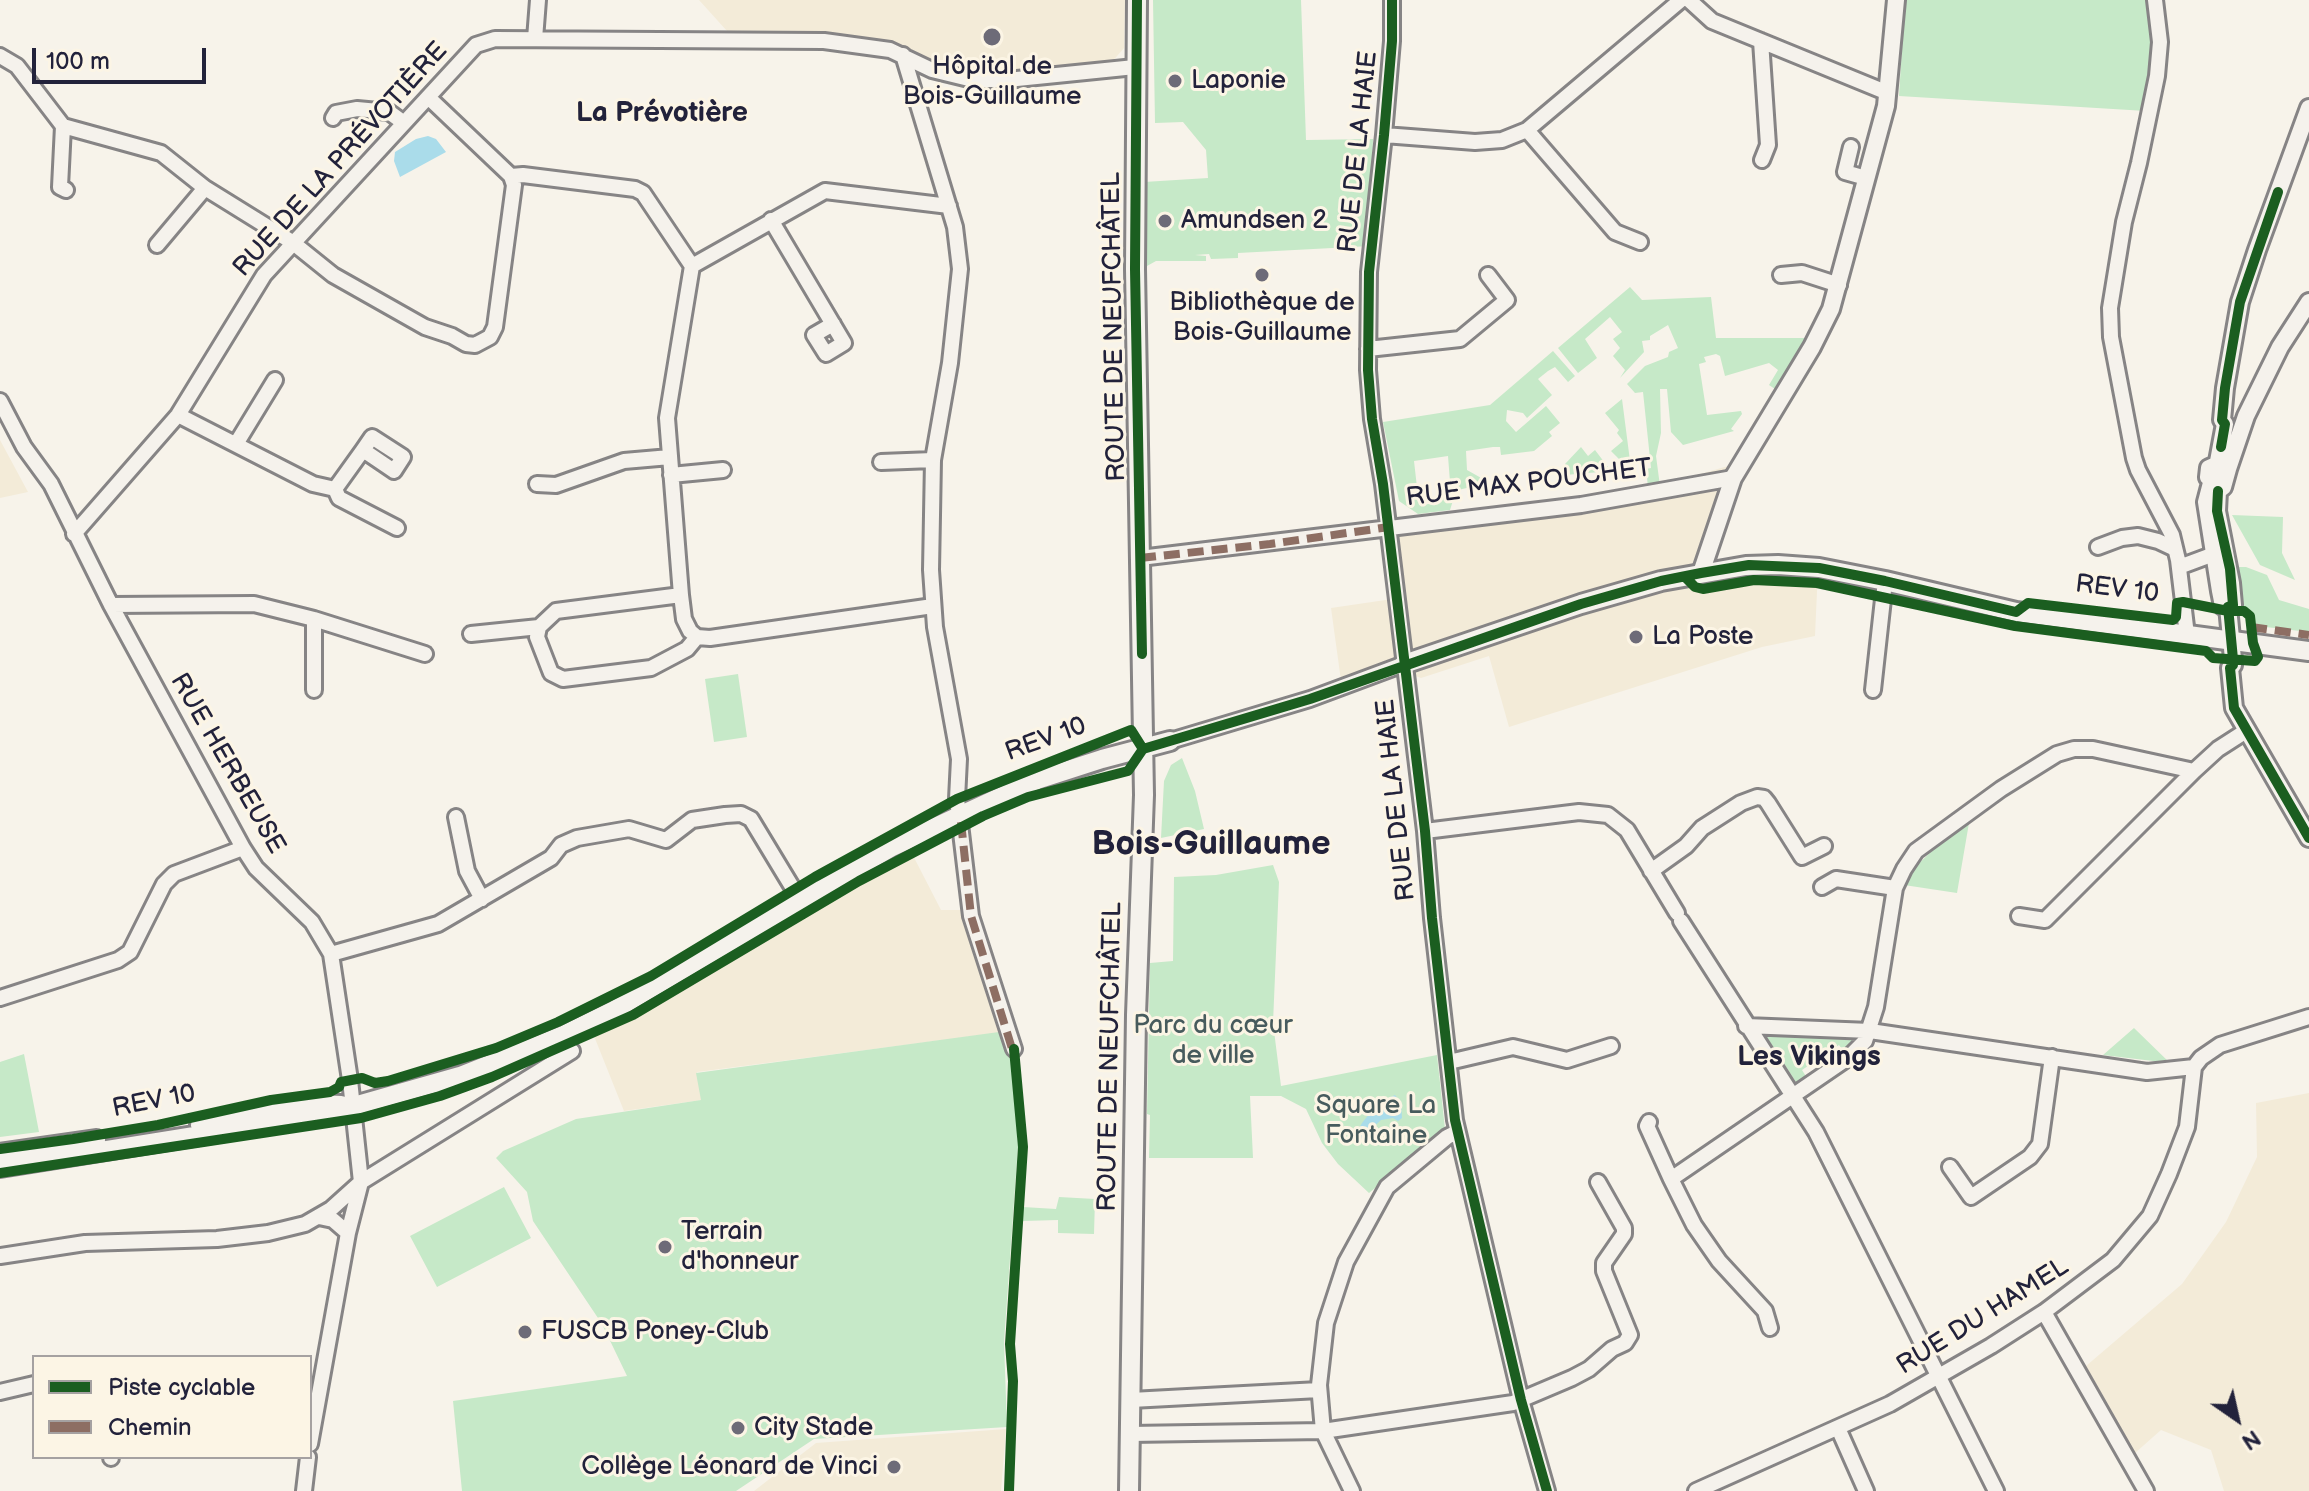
<!DOCTYPE html>
<meta charset="utf-8">
<style>
body{margin:0}
#map{position:relative;width:2309px;height:1491px;overflow:hidden;background:#f7f3ea;font-family:"Balsamiq Sans",sans-serif}
canvas{display:block}
.legend{position:absolute;left:32px;top:1355px;width:280px;height:104px;box-sizing:border-box;background:#fcf5e5;border:2px solid #a5a1a1;margin:0;padding:10px 14px;list-style:none;font-size:24px;color:#22223b}
.legend li{display:flex;align-items:center;gap:16px;height:40px}
.legend b{width:40px;border:2px solid #a5a1a1}
.north{position:absolute;left:2197px;top:1379px;width:80px;height:80px;-webkit-text-stroke:6px #fcf5e5;paint-order:stroke;rotate:146deg;font-size:22px;font-weight:700;line-height:32px;text-align:center;color:#22223b}
.north::after{content:'';display:block;margin:auto;width:28px;height:36px;background:#22223b;clip-path:polygon(50% 0,100% 100%,50% 72%,0 100%)}
.scale{position:absolute;left:32px;top:48px;width:174px;height:36px;box-sizing:border-box;border:4px solid #22223b;border-top:0;padding-left:10px;font-size:24px;line-height:28px;white-space:nowrap;color:#22223b;-webkit-text-stroke:6px #fcf5e5;paint-order:stroke}
</style>
<div id="map">
<canvas width="2309" height="1491"></canvas>
<ul class="legend">
<li><b style="height:10px;background:#1b5e20"></b>Piste cyclable</li>
<li><b style="height:10px;background:#8d6e63"></b>Chemin</li>
</ul>
<div class="north">N</div>
<div class="scale">100 m</div>
</div>
<script>
const ctx = document.querySelector('canvas').getContext('2d');
ctx.lineJoin = 'round';
function fill(path, color) {
  ctx.fillStyle = color;
  ctx.fill(path, 'evenodd');
}
function poly(rows) {
  const path = new Path2D();
  for (const r of rows) {
    path.moveTo(r[0], r[1]);
    for (let i = 2; i < r.length; i += 2) path.lineTo(r[i], r[i + 1]);
  }
  return path;
}
function trace(path, color, width, dash) {
  ctx.strokeStyle = color;
  ctx.lineWidth = width;
  ctx.lineCap = dash ? 'butt' : 'round';
  ctx.setLineDash(dash || []);
  ctx.stroke(path);
}
function drawText(font, color, halo, rows, align = 'center') {
  ctx.font = font + ' "Balsamiq Sans",sans-serif';
  ctx.lineWidth = 6;
  ctx.setLineDash([]);
  ctx.textBaseline = 'middle';
  ctx.strokeStyle = halo;
  ctx.fillStyle = color;
  for (const [text, x, y, turn = 0] of rows) {
    ctx.save();
    ctx.translate(x, y);
    ctx.rotate((+turn || 0) * Math.PI / 180);
    ctx.textAlign = isNaN(turn) ? turn : align;
    if (halo) ctx.strokeText(text, 0, 0);
    ctx.fillText(text, 0, 0);
    ctx.restore();
  }
}
const built = poly([
 [699,0,1125,0,1124,48,1111,63,973,74,930,63,911,52,873,39,846,34,727,31],
 [1746,437,1757,444,1736,478,1700,573,1818,569,1815,636,1762,647,1509,727,1489,656,1421,678,1405,672,1342,688,1331,608,1406,597,1397,529,1666,484,1728,466],
 [0,440,28,492,0,498],
 [905,840,941,910,967,910,1005,1032,697,1072,702,1100,624,1111,590,1026],
 [2309,1093,2309,1491,2224,1491,2211,1450,2161,1430,2135,1453,2086,1366,2182,1284,2226,1222,2257,1157,2256,1103],
 [1006,1429,1001,1491,754,1491,816,1443]
]);
const green = poly([
 [1153,0,1301,0,1306,140,1373,139,1370,246,1238,253,1238,258,1211,259,1209,254,1195,255,1206,256,1206,261,1156,261,1147,266,1144,182,1208,178,1206,150,1183,122,1155,123],
 [1905,0,2150,0,2154,53,2146,111,1899,96],
 [1630,287,1642,300,1711,297,1716,338,1806,338,1775,389,1769,385,1778,370,1769,363,1725,376,1720,356,1716,354,1704,357,1706,362,1699,364,1707,415,1741,411,1742,414,1731,429,1734,431,1683,445,1671,432,1667,389,1660,389,1661,433,1656,456,1660,486,1648,487,1646,469,1651,468,1643,392,1635,393,1627,384,1645,366,1668,357,1669,352,1678,348,1668,325,1650,336,1650,340,1642,341,1644,352,1620,378,1625,370,1613,356,1620,348,1613,339,1622,332,1610,317,1585,339,1597,358,1578,373,1558,348],
 [1553,351,1575,376,1568,382,1555,367,1548,371,1538,379,1552,395,1527,418,1523,413,1507,410,1506,421,1516,432,1546,406,1560,423,1549,432,1552,436,1534,451,1501,455,1500,447,1493,447,1466,451,1467,470,1483,479,1484,484,1458,490,1450,482,1448,456,1414,461,1419,505,1439,503,1438,488,1447,486,1455,494,1450,510,1418,514,1399,501,1383,422,1490,405],
 [1622,399,1630,461,1625,465,1611,451,1623,441,1617,433,1619,430,1605,413],
 [1581,447,1588,456,1595,450,1611,471,1565,475,1565,464],
 [2232,515,2283,517,2282,553,2295,580,2260,565],
 [2236,567,2246,567,2267,575,2279,600,2309,609,2309,632,2257,626,2251,611,2242,607],
 [738,674,747,737,714,742,705,679],
 [1182,758,1195,791,1204,829,1161,838,1164,781,1171,765],
 [1969,823,1957,893,1904,885,1910,872,1942,841],
 [1273,865,1279,882,1273,1023,1281,1086,1437,1055,1445,1129,1442,1134,1369,1193,1338,1164,1322,1143,1306,1109,1281,1096,1250,1096,1253,1158,1149,1158,1150,1115,1147,1114,1150,963,1173,961,1174,877,1216,875],
 [2134,1028,2170,1063,2103,1055],
 [999,1032,1012,1055,1018,1146,1004,1342,1007,1427,814,1439,736,1491,462,1491,453,1401,627,1376,602,1324,533,1221,527,1192,496,1158,503,1151,576,1119,701,1100,696,1073],
 [1764,1033,1847,1034,1856,1044,1844,1052,1839,1045,1802,1070,1807,1078,1798,1085],
 [24,1054,39,1132,0,1137,0,1062],
 [504,1187,531,1238,437,1287,410,1236],
 [1059,1197,1095,1199,1094,1234,1058,1233,1058,1220,1023,1221,1023,1207,1056,1209]
]);
const water = poly([
 [428,136,436,139,446,152,400,177,394,161,395,152,416,139],
 [1395,1095,1401,1103,1402,1118,1398,1121,1393,1118,1381,1120,1359,1141,1356,1141,1356,1134,1362,1123,1378,1103]
]);
const minor = poly([
 [1392,0,1392,41,1384,135,1369,272,1368,370,1372,419,1383,484,1425,831,1432,918,1455,1120,1521,1400,1547,1491],
 [1689,0,1712,21,1888,93],
 [2155,0,2160,42,2157,76,2139,163,2124,222,2110,308,2111,337,2134,458,2138,470,2172,535,2178,560,2187,635],
 [535,39,538,0],
 [1761,41,1768,145,1762,160],
 [903,55,955,227,960,269,950,363,933,460,931,570,935,627,959,759,957,799,971,916,1014,1049],
 [0,56,17,66,63,126,161,153,205,188,292,242,333,275,425,327,452,336,466,344,475,345,490,337,495,327,514,185,511,176,428,97],
 [333,118,336,113,357,109,389,112,404,123],
 [63,126,60,187,66,190],
 [1527,130,1615,232,1640,242],
 [1384,135,1475,142,1502,140,1527,130,1681,0],
 [1851,147,1845,172,1866,178],
 [511,176,523,175,635,189,643,193,692,266,825,191,949,206],
 [771,220,844,343,826,354,814,335,833,324],
 [157,245,205,188],
 [692,266,667,418,681,595,684,619,690,631,697,637,710,638,933,606],
 [1781,275,1802,273,1839,285],
 [1368,349,1460,339,1507,300,1488,275],
 [0,401,24,447,51,484,111,605,243,848,256,868,312,922,331,954,350,1080,361,1182,348,1233,310,1444],
 [178,415,313,484,335,489,363,450,372,437,403,457,394,471,363,450],
 [236,444,275,380],
 [881,462,933,460],
 [671,475,723,470],
 [537,484,556,485,624,461,670,457],
 [335,489,339,498,397,528],
 [74,534,178,415,264,275,476,45,495,39,824,41,890,50,932,70,973,80,1007,80,1135,67],
 [2098,547,2122,538,2138,536,2158,541,2175,549],
 [1140,558,1581,505,1733,478],
 [2179,567,2214,554],
 [681,595,556,611,539,627,537,637,551,673,563,679,651,668,687,649,697,637],
 [111,605,254,604,314,619,425,654],
 [471,634,539,627],
 [314,690,314,619],
 [1873,690,1885,581],
 [1170,741,1310,699,1404,664],
 [456,817,467,871,482,899],
 [1425,831,1579,812,1608,815,1627,830,1677,913],
 [1651,871,1686,846,1702,828,1741,803,1757,797,1764,798,1768,803,1802,857,1824,846],
 [1822,887,1836,879,1895,888],
 [2019,916,2045,920,2194,771],
 [1681,921,1816,1132,1996,1491],
 [331,954,438,924,551,858,561,845,577,838,629,829,666,840,692,820,725,815,741,814,751,819,800,900],
 [0,998,118,960,130,952,164,884,174,874,243,848],
 [1746,1026,1870,1031,2147,1072,2194,1067],
 [1449,1062,1513,1047,1567,1060,1611,1046],
 [1649,1122,1647,1126,1671,1179],
 [1950,1167,1971,1197,2030,1157,2040,1144,2052,1057],
 [319,1217,333,1220,348,1233],
 [0,1256,85,1243,217,1239,268,1233,305,1224,331,1209,361,1182,572,1051],
 [2044,1312,2146,1491],
 [1770,1328,1765,1311,1719,1261,1694,1225,1671,1179,1848,1058,1865,1041,1876,1007,1895,888,1904,869,1916,851,2001,789,2057,754,2074,749,2093,749,2194,771,2218,749,2246,731],
 [0,1392,34,1384],
 [1131,1400,1319,1390],
 [1838,1428,1866,1491],
 [1130,1434,1323,1431,1513,1403,1572,1378,1589,1369,1612,1349,1625,1343,1630,1335,1604,1271,1604,1263,1624,1234,1624,1228,1598,1182],
 [111,1458,111,1457],
 [304,1491,308,1457],
 [1352,1491,1323,1431,1319,1385,1326,1323,1346,1262,1387,1187,1447,1137,1457,1132],
 [1696,1491,1890,1404,1991,1346,2044,1312,2113,1260,2150,1216,2169,1174,2187,1127,2194,1067,2201,1058,2220,1045,2309,1017]
]);
const tertiary = poly([
 [2218,464,2209,468,2208,477,2212,479,2206,502,2220,591,2223,606,2228,607,2233,659,2233,665,2230,668,2234,708,2309,838],
 [2221,466,2228,469,2223,487,2218,491,2217,511,2231,583,2233,605,2228,607],
 [2228,469,2246,416,2280,347,2309,302],
 [2216,472,2225,424,2222,420,2225,388,2240,302,2257,250,2309,108],
 [1701,573,1733,478,1812,347,1831,309,1886,106,1896,0]
]);
const secondary = poly([
 [1404,664,1581,604,1661,581,1746,566,1778,565,1819,568,1885,581,2016,612,2309,651],
 [200,1125,317,1104,341,1105],
 [0,1154,96,1140],
 [0,1167,319,1116,460,1076,563,1035,614,1010,892,847,1037,780,1102,759,1170,741],
 [1129,1491,1136,1015,1144,795,1135,269,1137,0]
]);
const quiet = poly([
 [1140,558,1270,544,1389,527],
 [2251,627,2309,635],
 [961,822,971,916,1014,1055]
]);
const cycleway = poly([
 [1137,0,1135,269,1142,654],
 [1392,0,1392,41,1384,135,1369,272,1368,370,1372,419,1383,484,1425,831,1432,918,1455,1120,1521,1400,1547,1491],
 [2221,447,2225,424,2222,420,2225,388,2240,302,2278,192],
 [2218,491,2217,511,2230,569,2233,605,2228,607,2233,659,2233,665,2230,668,2234,708,2309,838],
 [1143,749,1310,699,1581,604,1661,581,1701,573,1749,565,1819,568,1885,581,2016,612,2028,603,2173,620,2176,617,2177,603,2183,602,2228,611,2244,611,2250,616,2253,643,2258,657,2255,661,2213,658,2206,651,2015,626,1817,583,1754,580,1703,589,1695,587,1685,577],
 [0,1149,73,1139,158,1125,271,1100,330,1092,339,1087,341,1082,362,1078,375,1083,388,1081,496,1048,558,1022,651,976,815,877,957,799,1131,730,1143,749],
 [0,1173,361,1118,440,1096,492,1077,633,1015,859,881,983,816,1028,797,1128,771,1143,749],
 [1009,1491,1013,1381,1010,1344,1023,1147,1014,1049]
]);
const markers = [
 [992,37,10,"#6d6b78"],
 [1175,81,8,"#6d6b78"],
 [1165,221,8,"#6d6b78"],
 [1262,275,8,"#6d6b78"],
 [1636,637,8,"#6d6b78"],
 [665,1247,8,"#6d6b78"],
 [525,1332,8,"#6d6b78"],
 [738,1428,8,"#6d6b78"],
 [894,1467,8,"#6d6b78"]
];
const poiNames = [
 ["Hôpital de",992,67,"center"],
 ["Bois-Guillaume",992,97,"center"],
 ["Laponie",1191,81],
 ["Amundsen 2",1181,221],
 ["Bibliothèque de",1262,303,"center"],
 ["Bois-Guillaume",1262,333,"center"],
 ["La Poste",1652,637],
 ["Terrain",681,1232],
 ["d'honneur",681,1262],
 ["FUSCB Poney-Club",541,1332],
 ["City Stade",754,1428],
 ["Collège Léonard de Vinci",878,1467,"right"]
];
const streetNames = [
 ["RUE DE LA HAIE",1359,152,-84],
 ["RUE DE LA PRÉVOTIÈRE",341,160,-48],
 ["ROUTE DE NEUFCHÂTEL",1115,327,-91],
 ["RUE MAX POUCHET",1529,484,-7],
 ["REV 10",2117,590,7],
 ["REV 10",1046,740,-20],
 ["RUE HERBEUSE",227,764,60],
 ["RUE DE LA HAIE",1397,800,-96],
 ["ROUTE DE NEUFCHÂTEL",1111,1057,-89],
 ["REV 10",154,1102,-11],
 ["RUE DU HAMEL",1983,1317,-32]
];
const parkNames = [
 ["Parc du cœur",1213,1026],
 ["de ville",1213,1056],
 ["Square La",1376,1106],
 ["Fontaine",1376,1136]
];
const neighbourhoodNames = [
 ["La Prévotière",662,114],
 ["Les Vikings",1809,1058]
];
const districtNames = [
 ["Bois-Guillaume",1211,845]
];
fill(built, '#f3ebd8');
fill(green, '#c6e9c8');
fill(water, '#aadcea');
trace(minor, '#868485', 20);
trace(tertiary, '#868485', 22);
trace(secondary, '#868485', 24);
trace(minor, '#f5f2ec', 14);
trace(tertiary, '#f5f2ec', 16);
trace(secondary, '#f5f2ec', 18);
trace(quiet, '#8d6e63', 8, [16, 8]);
trace(cycleway, '#1b5e20', 10);
for (const [x, y, r, color] of markers) {
  const dot = new Path2D();
  dot.arc(x, y, r, 0, 2 * Math.PI);
  ctx.fillStyle = color;
  ctx.fill(dot);
  trace(dot, '#fcf5e5', 3);
}
drawText('26px', '#22223b', '#fcf5e5', poiNames, 'left');
drawText('26px', '#22223b', '#fcf5e5', streetNames);
drawText('26px', '#475b5d', '#fcf5e5', parkNames);
drawText('bold 28px', '#22223b', '#fcf5e5', neighbourhoodNames);
drawText('bold 34px', '#22223b', '#fcf5e5', districtNames);
</script>
